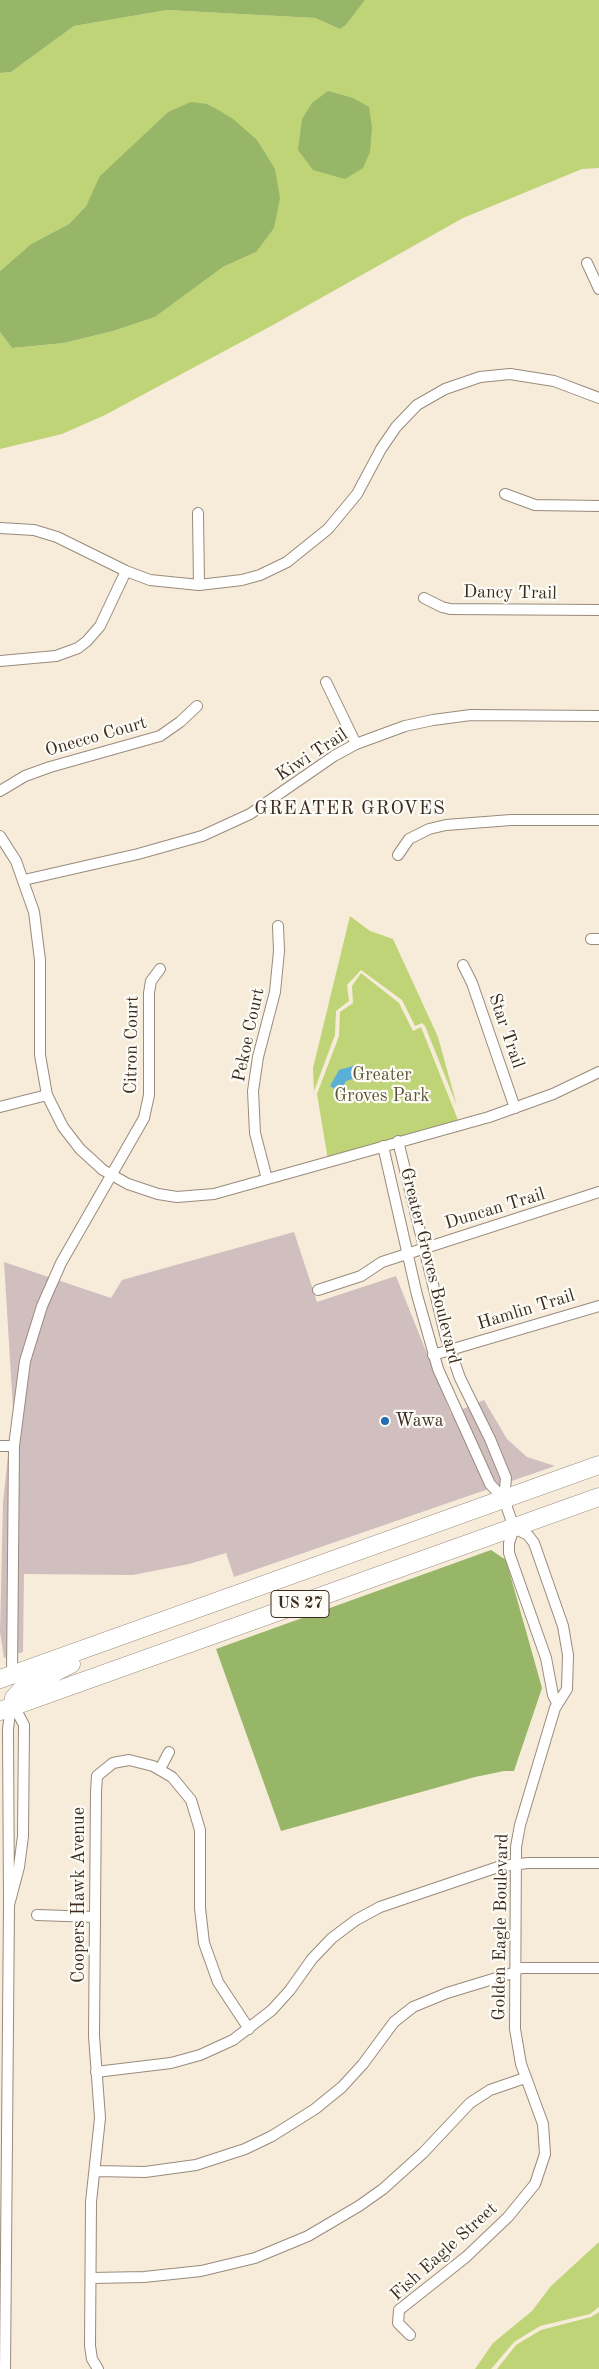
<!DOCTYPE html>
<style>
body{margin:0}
canvas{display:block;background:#f7ecd9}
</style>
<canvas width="599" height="2369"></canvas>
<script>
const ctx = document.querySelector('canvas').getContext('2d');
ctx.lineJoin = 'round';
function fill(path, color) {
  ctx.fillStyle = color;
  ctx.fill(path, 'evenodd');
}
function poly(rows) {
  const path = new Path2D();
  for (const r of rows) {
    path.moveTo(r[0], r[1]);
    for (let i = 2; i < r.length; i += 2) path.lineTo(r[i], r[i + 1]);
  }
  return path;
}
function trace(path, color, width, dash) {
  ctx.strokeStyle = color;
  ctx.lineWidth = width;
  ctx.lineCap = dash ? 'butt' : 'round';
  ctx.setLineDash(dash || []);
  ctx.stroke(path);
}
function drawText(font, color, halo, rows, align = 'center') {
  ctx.font = font + ' "Old Standard TT",serif';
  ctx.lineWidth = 4.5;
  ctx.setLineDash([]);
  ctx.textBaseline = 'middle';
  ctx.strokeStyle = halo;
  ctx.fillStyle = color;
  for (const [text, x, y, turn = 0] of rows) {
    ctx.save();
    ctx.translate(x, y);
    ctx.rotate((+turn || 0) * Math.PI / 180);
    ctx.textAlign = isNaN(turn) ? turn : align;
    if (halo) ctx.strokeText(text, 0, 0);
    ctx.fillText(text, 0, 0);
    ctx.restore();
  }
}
const industrial = poly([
 [294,1232,317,1302,396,1276,451,1414,484,1400,507,1439,527,1457,555,1466,234,1577,226,1553,189,1564,133,1575,24,1574,23,1652,4,1658,0,1632,3,1502,13,1409,4,1262,111,1298,122,1280]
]);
const green = poly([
 [365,0,599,0,599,168,582,169,463,218,273,325,105,415,62,434,0,449,0,332,12,348,64,343,113,331,155,317,223,267,256,252,232,118,207,104,168,112,101,176,86,206,69,224,31,244,0,271,0,73,11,72,74,26,167,10,315,18,340,29,346,25],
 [350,916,370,931,393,939,438,1037,457,1106,425,1026,422,1023,415,1026,402,1000,361,970,347,985,349,1001,336,1011,335,1035,314,1091,313,1068],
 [361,973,399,1003,413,1031,421,1027,460,1125,328,1160,317,1094,339,1036,340,1012,353,1003,352,986],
 [599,2242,599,2307,590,2314,540,2326,514,2342,491,2369,475,2369,493,2343,532,2311,551,2286],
 [599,2312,599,2369,497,2369,516,2345,541,2330,591,2317]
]);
const forest = poly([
 [0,0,365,0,346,25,340,29,315,18,167,10,74,26,11,72,0,73],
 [328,91,353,98,369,107,372,127,370,152,363,168,345,179,313,170,298,150,302,119,312,103],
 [191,102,207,104,215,108,232,118,257,140,275,169,280,198,274,228,256,252,223,267,155,317,113,331,64,343,12,348,0,332,0,271,31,244,69,224,86,206,100,176,168,112],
 [491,1550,506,1560,542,1688,514,1771,504,1771,475,1777,281,1831,216,1649]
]);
const water = poly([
 [353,1066,356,1078,346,1081,340,1092,330,1086,339,1070]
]);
const minor = poly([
 [587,263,599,289],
 [505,494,535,505,599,506],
 [198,513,199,585],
 [0,528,34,530,57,537,126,571,150,580,199,585,242,580,260,575,287,562,328,529,357,494,381,449,396,427,417,405,445,389,480,377,510,374,554,381,599,398],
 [424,598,442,607,450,609,599,610],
 [0,661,56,656,78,648,87,641,100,626,126,571],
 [326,682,356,744],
 [0,791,25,776,50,767,160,736,180,722,197,706],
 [0,836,16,861,34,912,40,960,40,1055,47,1095,63,1127,80,1149,103,1170,128,1184,158,1194,177,1197,214,1194,489,1117,553,1094,599,1072],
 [398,855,409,839,429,829,446,825,511,820,599,820],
 [24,880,138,854,202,836,250,814,334,756,356,744,405,726,433,720,471,715,599,716],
 [591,939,599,939],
 [463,965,472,983,515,1108],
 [0,1107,47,1095],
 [398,1141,446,1338,460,1378,490,1439,506,1478,504,1499],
 [383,1146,417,1295,438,1369,490,1484,504,1499,514,1528],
 [267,1179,255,1133,253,1091,258,1057,275,992,279,951,278,926],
 [318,1290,361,1276,382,1262,599,1192],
 [433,1355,599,1306],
 [0,1446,14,1446],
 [514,1528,509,1543,509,1553,546,1658,553,1695,557,1703],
 [12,1675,14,1446,25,1361,42,1306,61,1263,144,1118,149,1095,149,993,151,981,160,969],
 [160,1769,169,1752],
 [37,1915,95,1917],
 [516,1968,599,1968],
 [96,2072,171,2063,200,2055,233,2040,272,2010,290,1990,312,1959,332,1938,356,1920,380,1907,501,1866,528,1863,599,1863],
 [95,2171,145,2172,196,2165,245,2149,272,2136,315,2109,342,2087,363,2064,394,2022,413,2007,447,1993,516,1972],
 [91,2278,144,2277,201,2271,255,2258,308,2236,359,2206,383,2189,423,2153,470,2103,490,2090,525,2078],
 [410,2335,398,2323,399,2310,466,2257,508,2217,535,2184,545,2154,543,2124,521,2064,515,2029,516,1847,520,1825,555,1708,567,1689,568,1655,563,1626,534,1543,528,1535,514,1528],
 [5,2369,9,1905,8,1729,10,1713,14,1706,24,1725,23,1836,19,1867,9,1905],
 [98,2369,92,2359,90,2346,91,2202,100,2118,94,2036,96,1792,97,1776,113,1763,129,1760,153,1766,172,1777,191,1800,200,1830,200,1908,204,1943,218,1982,249,2029]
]);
const trunk = poly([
 [0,1679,599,1465],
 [14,1706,14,1698,22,1689,71,1664],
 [0,1711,599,1497]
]);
const markers = [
 [385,1421,5,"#1f6fb2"]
];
const shields = [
 [300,1604,58]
];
const shieldNames = [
 ["US 27",300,1604]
];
const streetNames = [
 ["Dancy Trail",510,593,1],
 ["Onecco Court",96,737,-16],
 ["Kiwi Trail",312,755,-33],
 ["Star Trail",506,1031,71],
 ["Pekoe Court",249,1035,-78],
 ["Citron Court",132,1045,-89],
 ["Duncan Trail",495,1209,-17],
 ["Greater Groves Boulevard",430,1266,76],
 ["Hamlin Trail",526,1310,-17],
 ["Coopers Hawk Avenue",79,1895,-90],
 ["Golden Eagle Boulevard",501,1927,-89],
 ["Fish Eagle Street",444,2252,-42]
];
const parkNames = [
 ["Greater",382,1075],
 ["Groves Park",382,1096]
];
const poiNames = [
 ["Wawa",395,1421]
];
const neighbourhoodNames = [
 ["GREATER GROVES",350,809]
];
fill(industrial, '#d1bfbf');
fill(green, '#bfd477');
fill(forest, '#97b668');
fill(water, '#5bafd7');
trace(minor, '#998b7c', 12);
trace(trunk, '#998b7c', 19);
trace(minor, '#fff', 10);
trace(trunk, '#fff', 18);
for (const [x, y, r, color] of markers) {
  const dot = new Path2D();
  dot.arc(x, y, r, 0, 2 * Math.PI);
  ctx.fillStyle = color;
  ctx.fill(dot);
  trace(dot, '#fdfcf7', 2);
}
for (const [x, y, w] of shields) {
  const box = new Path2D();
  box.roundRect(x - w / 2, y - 13.5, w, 27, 4);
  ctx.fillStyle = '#fdfcf7';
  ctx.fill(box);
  trace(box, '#3b2a1e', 1);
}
drawText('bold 16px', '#3b2a1e', null, shieldNames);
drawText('18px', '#3b2a1e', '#fdfcf7', streetNames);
drawText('18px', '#5c5434', '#fdfcf7', parkNames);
drawText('18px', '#3b2a1e', '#fdfcf7', poiNames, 'left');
ctx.letterSpacing = '1px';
drawText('19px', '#3b2a1e', '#fdfcf7', neighbourhoodNames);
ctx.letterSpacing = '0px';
</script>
